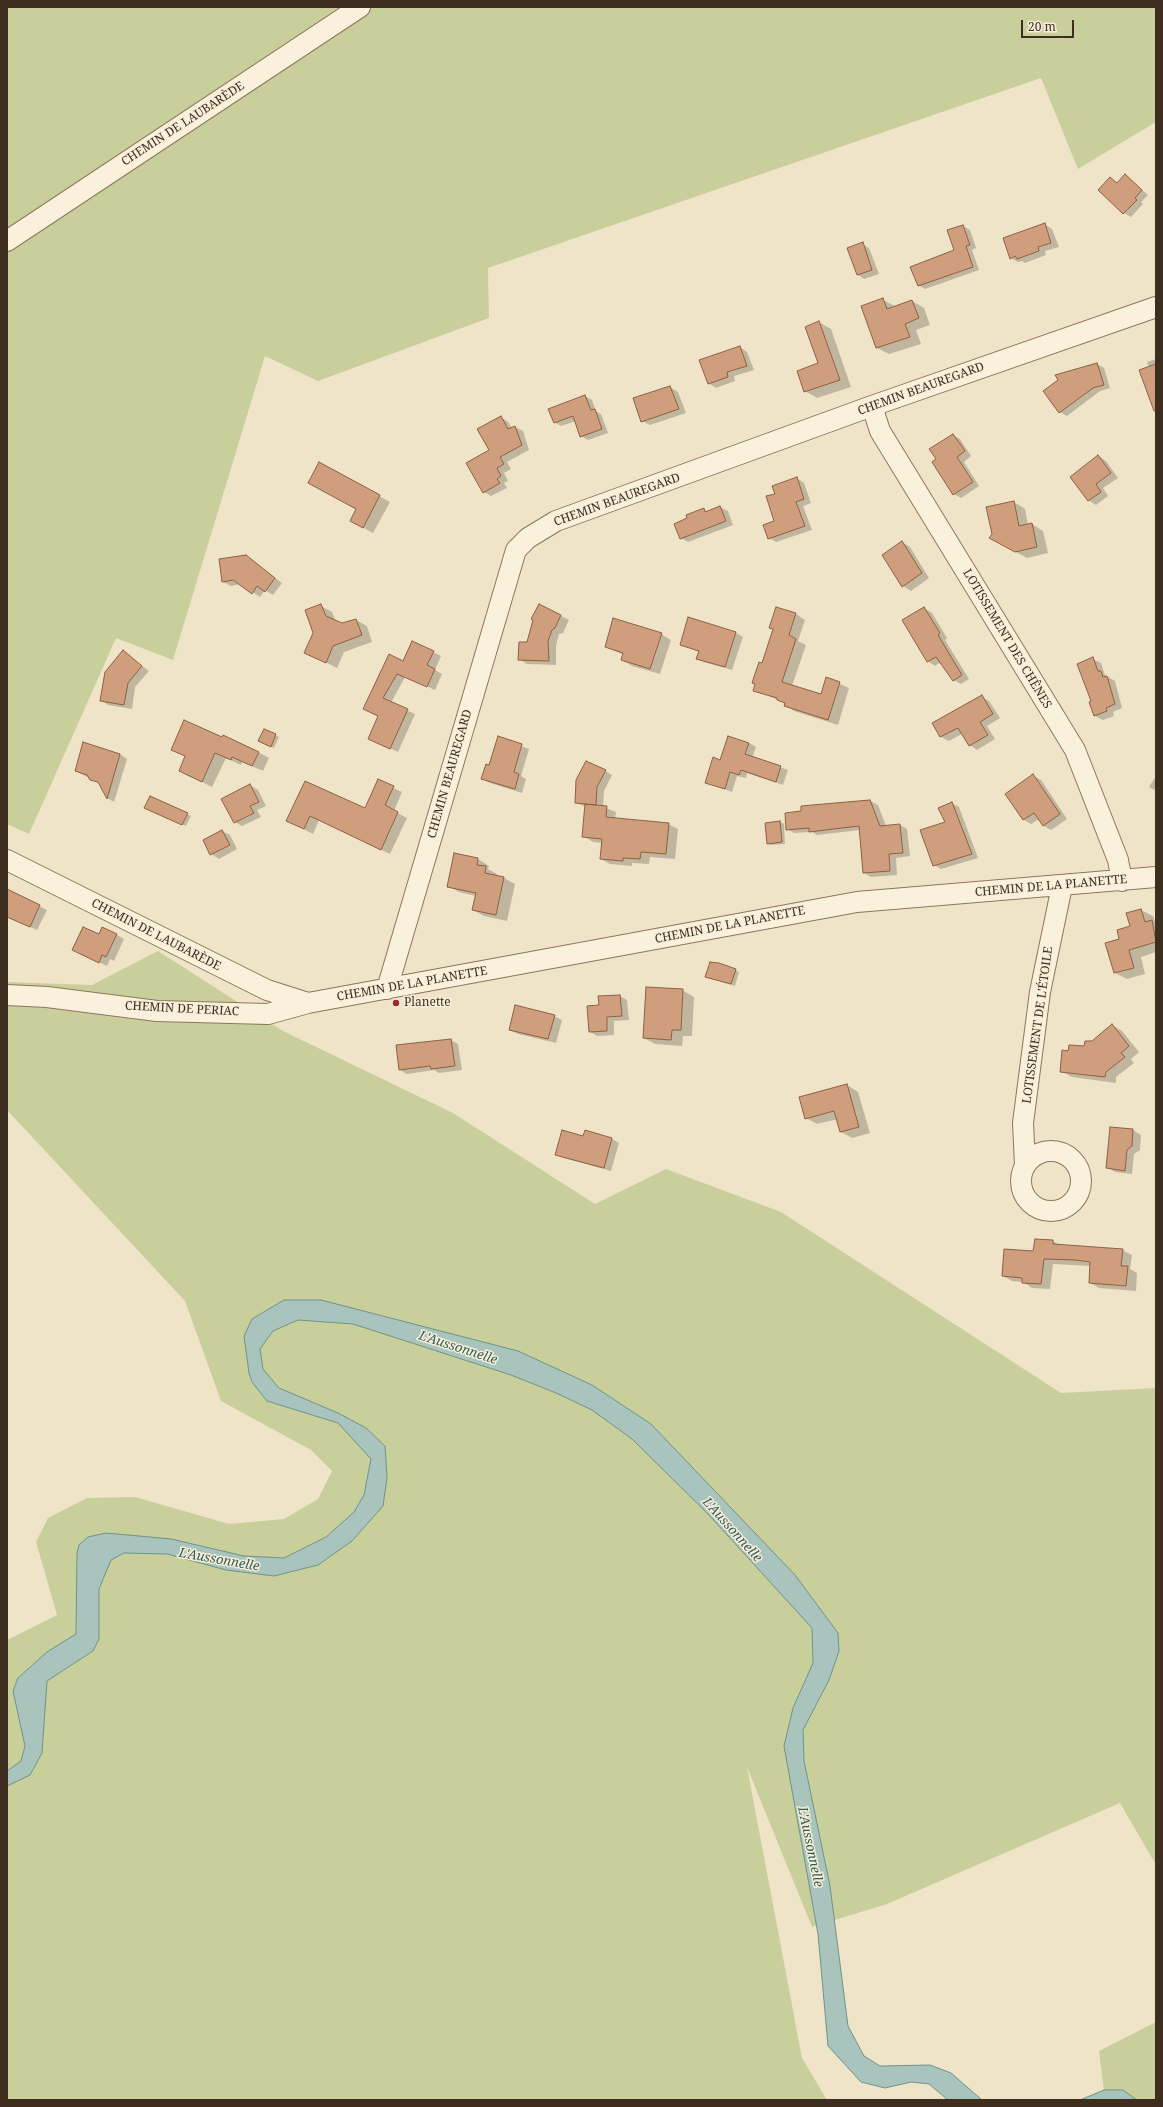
<!DOCTYPE html>
<meta charset="utf-8">
<style>
body{margin:0}
#map{position:relative;width:1163px;height:2107px;overflow:hidden;background:#f0e4c8;font-family:"Noto Serif",serif}
canvas{display:block}
.frame{position:absolute;inset:0;border:8px solid #3d2e20;pointer-events:none}
.scale{position:absolute;left:1021px;top:20px;width:53px;height:18px;box-sizing:border-box;border:2px solid #3d2e20;border-top:0;padding-left:5px;font-size:12px;line-height:14px;white-space:nowrap;color:#3d2e20;-webkit-text-stroke:3px #f7eed8;paint-order:stroke}
</style>
<div id="map">
<canvas width="1163" height="2107"></canvas>
<div class="frame"></div>
<div class="scale">20 m</div>
</div>
<script>
const ctx = document.querySelector('canvas').getContext('2d');
ctx.lineJoin = 'round';
function fill(path, color) {
  ctx.fillStyle = color;
  ctx.fill(path, 'evenodd');
}
function poly(rows) {
  const path = new Path2D();
  for (const r of rows) {
    if (r.length === 3) {
      path.moveTo(r[0] + r[2], r[1]);
      path.arc(r[0], r[1], r[2], 0, 2 * Math.PI);
      continue;
    }
    path.moveTo(r[0], r[1]);
    for (let i = 2; i < r.length; i += 2) path.lineTo(r[i], r[i + 1]);
  }
  return path;
}
function trace(path, color, width, dash) {
  ctx.strokeStyle = color;
  ctx.lineWidth = width;
  ctx.lineCap = dash ? 'butt' : 'round';
  ctx.setLineDash(dash || []);
  ctx.stroke(path);
}
function drawText(font, color, halo, rows, align = 'center') {
  ctx.font = font + ' "Noto Serif",serif';
  ctx.lineWidth = 3;
  ctx.setLineDash([]);
  ctx.textBaseline = 'middle';
  ctx.strokeStyle = halo;
  ctx.fillStyle = color;
  for (const [text, x, y, turn = 0] of rows) {
    ctx.save();
    ctx.translate(x, y);
    ctx.rotate((+turn || 0) * Math.PI / 180);
    ctx.textAlign = isNaN(turn) ? turn : align;
    if (halo) ctx.strokeText(text, 0, 0);
    ctx.fillText(text, 0, 0);
    ctx.restore();
  }
}
const green = poly([
 [7,7,1156,7,1156,122,1078,169,1041,78,488,268,489,318,318,381,265,356,173,660,116,638,29,834,7,824],
 [158,951,283,1031,453,1113,595,1204,666,1169,781,1212,1061,1393,1156,1388,1156,1865,1120,1803,887,1904,812,1927,747,1767,802,2058,827,2100,7,2100,7,1640,57,1615,36,1542,48,1518,87,1498,135,1497,229,1524,284,1519,318,1499,332,1471,311,1450,221,1401,185,1301,7,1110,7,982,92,985],
 [1156,2022,1156,2100,1105,2100,1099,2051]
]);
const water = poly([
 [284,1300,321,1300,518,1351,592,1385,651,1424,795,1575,838,1633,839,1651,829,1680,803,1730,804,1761,830,1886,848,2026,864,2056,880,2066,930,2065,951,2073,982,2100,948,2100,929,2084,911,2082,885,2088,861,2082,828,2046,818,1934,784,1746,793,1708,813,1663,812,1628,708,1514,632,1439,592,1410,556,1393,511,1375,353,1324,298,1320,273,1331,260,1349,263,1369,279,1388,338,1413,366,1428,385,1446,387,1478,383,1506,352,1541,318,1565,274,1576,226,1570,167,1554,124,1553,111,1560,99,1589,99,1639,93,1651,47,1681,42,1753,30,1775,7,1786,7,1771,21,1761,25,1746,13,1691,18,1678,47,1652,76,1634,77,1553,79,1545,88,1537,106,1533,171,1539,244,1556,284,1558,326,1537,354,1512,364,1495,371,1459,338,1423,267,1401,252,1382,249,1373,244,1336,252,1319,284,1300],
 [1104,2090,1123,2090,1137,2100,1080,2100,1104,2090]
]);
const shadow = poly([
 [1125,175,1148,195,1141,202,1143,204,1131,217,1124,213,1111,179,1118,183],
 [1044,224,1052,229,1059,247,1045,251,1046,255,1025,263,1022,261,1018,262,1010,258],
 [963,226,970,230,976,248,972,250,979,270,925,289,918,285,956,251],
 [862,244,869,248,879,274,864,279,858,275],
 [883,300,895,306,912,301,924,308,930,325,916,330,921,344,889,354,877,348],
 [819,322,831,329,851,387,817,398,805,391,819,364],
 [740,347,747,352,754,370,734,376,735,381,716,388,708,383],
 [1156,359,1156,390,1147,362],
 [1097,364,1104,368,1110,388,1100,391,1067,416,1060,412,1044,391],
 [670,387,678,392,686,413,650,425,642,421],
 [585,396,592,400,596,411,601,414,608,433,588,440,581,436,576,421,561,426,554,422],
 [501,417,508,422,512,428,515,427,523,431,529,450,507,462,511,469,504,473,508,481,504,483,507,488,491,496,484,492,491,451],
 [953,435,960,439,971,456,964,462,979,486,961,498,954,494,937,459],
 [1099,456,1106,461,1118,478,1103,488,1108,496,1096,505,1088,500],
 [320,464,390,502,373,533,351,521,358,509],
 [797,478,804,483,811,503,803,506,812,530,776,542,769,538,775,522,776,494],
 [1014,502,1025,509,1028,525,1032,524,1043,531,1048,553,1027,558,1001,544],
 [720,507,728,511,733,525,688,542,681,538,703,509,708,512],
 [902,542,910,547,929,578,911,591,903,586],
 [253,561,282,583,273,595,265,590,260,597,240,584,231,586,223,582],
 [539,605,569,620,563,633,559,634,556,646,556,665,527,664,519,659,528,643],
 [321,606,332,612,336,622,342,624,356,620,367,626,372,642,344,652,337,668,305,652,314,633],
 [777,608,796,614,805,620,798,641,806,645,792,686,821,696,827,678,849,688,838,725,794,711,781,701,754,690,774,629],
 [924,608,932,613,947,638,945,640,969,679,961,684,954,680,941,662,935,666,928,661],
 [689,619,736,633,743,637,732,670,704,662,697,658,699,652,681,645],
 [661,634,671,640,660,674,632,666,622,660,624,655,606,647],
 [412,642,441,656,435,670,442,674,435,690,405,677,391,703,415,714,398,752,376,742,379,716,364,709,403,662],
 [123,651,149,671,135,687,132,709,108,705,101,700],
 [1093,659,1101,663,1105,675,1115,681,1122,708,1113,712,1114,716,1103,720,1095,716,1090,703,1092,701],
 [982,697,989,701,1000,718,987,726,995,739,977,750,970,745,962,734,949,741,941,737,933,724],
 [265,730,279,737,274,748,263,743],
 [499,737,529,749,521,776,526,779,522,793,490,783,483,779,490,766],
 [749,743,756,747,752,758,788,770,783,785,747,773,746,778,737,776,732,792,706,782,721,761],
 [84,744,120,754,127,759,114,802,107,798,100,784,76,771],
 [172,749,258,752,269,758,263,771,242,762,241,765,226,758,212,787,180,771,186,757],
 [605,771,612,775,604,791,603,807,616,812,615,819,668,824,678,829,675,859,650,857,649,864,632,863,632,866,610,864,601,859,602,843,593,842,583,836,586,807,576,803],
 [1033,776,1041,780,1067,819,1051,830,1044,826,1039,819,1031,824,1024,820,1006,794],
 [1156,776,1156,791,1149,787],
 [379,781,402,792,394,811,407,818,390,854,319,820,313,834,288,821,306,782,366,810],
 [250,785,258,790,266,806,257,810,261,817,242,826,235,822],
 [870,801,878,805,886,826,900,825,907,829,910,856,896,858,897,875,871,877,864,873,860,830,817,835,812,832,794,833,787,829],
 [952,803,959,807,978,858,941,869,934,865,946,822,939,809],
 [149,810,187,814,191,816,186,826],
 [780,822,784,824,785,844,771,845,768,843,766,824],
 [222,831,230,835,237,849,219,859,211,854,204,840],
 [455,854,478,859,489,866,488,869,497,874,496,877,504,878,515,884,507,921,484,916,473,910,476,896,459,892,448,886],
 [8,891,47,910,37,930,7,917],
 [1141,910,1153,916,1156,924,1156,952,1141,957,1145,974,1127,979,1115,973,1121,940,1131,927,1127,914],
 [117,935,124,939,114,961,110,959,107,966,81,954,99,936],
 [735,970,739,972,735,986,710,978],
 [682,990,694,997,692,1036,683,1036,682,1046,655,1044,644,1038],
 [620,996,627,1000,629,1020,614,1021,614,1035,597,1036,589,1031,600,1006],
 [554,1016,562,1020,556,1043,518,1034,510,1030],
 [1112,1025,1122,1031,1139,1052,1131,1059,1134,1063,1116,1077,1116,1083,1072,1077,1061,1071,1069,1052,1085,1047],
 [451,1040,458,1044,462,1070,439,1073,434,1070,407,1074,400,1070],
 [847,1085,858,1092,870,1133,852,1138,841,1132,838,1119,817,1124,806,1118],
 [1133,1130,1141,1135,1140,1150,1134,1154,1132,1174,1115,1172,1107,1167],
 [584,1137,612,1139,619,1143,611,1171,564,1158,556,1154],
 [1053,1241,1061,1246,1122,1250,1132,1255,1130,1269,1137,1273,1136,1291,1099,1288,1090,1283,1091,1266,1053,1264,1050,1289,1032,1288,1023,1282,1012,1281,1003,1276,1034,1252]
]);
const building = poly([
 [1125,174,1142,190,1135,198,1137,200,1123,214,1098,190,1110,177,1117,183,1125,174],
 [1045,223,1051,243,1038,247,1039,251,1017,259,1015,256,1010,259,1003,238,1045,223],
 [963,225,970,245,966,246,973,267,918,286,910,267,954,250,947,230,963,225],
 [863,242,872,270,857,275,847,248,863,242],
 [883,298,887,309,912,300,919,318,905,324,910,337,876,348,861,306,883,298],
 [819,321,840,380,804,392,797,371,818,363,805,327,819,321],
 [740,346,747,366,727,372,728,377,708,384,699,360,740,346],
 [1097,363,1104,385,1093,388,1059,413,1043,391,1058,380,1055,375,1097,363],
 [1156,364,1156,411,1154,411,1139,370,1156,364],
 [670,386,679,409,641,422,633,398,670,386],
 [585,395,591,410,595,409,602,429,580,437,573,416,554,423,548,409,585,395],
 [501,416,508,429,515,426,522,445,500,457,504,464,497,468,501,476,497,479,500,483,483,493,466,463,489,450,477,429,501,416],
 [953,434,965,451,957,457,973,482,953,495,932,462,936,459,929,449,953,434],
 [1098,455,1111,473,1096,484,1101,492,1088,501,1070,477,1098,455],
 [319,462,380,495,363,528,350,521,356,509,308,483,319,462],
 [797,477,804,499,796,502,805,526,768,539,763,525,774,521,766,496,775,494,772,486,797,477],
 [1014,501,1019,526,1032,523,1037,547,1015,552,989,538,992,534,986,507,1014,501],
 [720,506,726,521,680,539,674,524,687,518,686,515,704,508,705,512,720,506],
 [902,541,922,573,902,587,882,555,902,541],
 [246,555,275,578,265,592,257,586,252,594,233,580,222,582,219,559,246,555],
 [321,604,326,616,342,623,356,619,362,635,333,646,326,663,304,653,313,633,305,610,321,604],
 [539,604,561,615,555,628,552,630,548,641,549,661,518,660,519,642,527,642,533,620,531,619,539,604],
 [776,607,796,613,789,635,796,639,782,682,821,694,826,677,840,682,828,720,784,706,785,703,777,700,777,698,753,691,755,684,752,683,759,662,762,663,773,629,769,628,776,607],
 [924,607,940,633,938,635,962,675,953,681,936,657,927,662,902,620,924,607],
 [688,617,736,632,725,667,696,659,699,651,680,645,688,617],
 [613,618,662,633,650,669,621,660,623,653,605,647,613,618],
 [412,641,434,651,427,665,435,669,427,687,397,674,383,698,408,709,390,749,368,739,378,716,363,709,389,654,403,661,412,641],
 [123,650,142,666,128,683,124,705,100,701,105,672,123,650],
 [1093,657,1098,671,1101,671,1103,677,1107,676,1115,704,1106,708,1107,711,1094,716,1089,702,1091,701,1077,664,1093,657],
 [982,695,993,714,980,722,988,735,969,746,958,728,940,737,932,723,982,695],
 [184,720,222,737,223,735,259,752,252,766,232,757,231,760,215,753,202,782,179,771,185,756,171,750,184,720],
 [264,729,276,734,271,747,258,741,264,729],
 [498,736,522,744,514,772,519,774,515,789,481,779,486,764,489,765,498,736],
 [728,736,749,743,745,754,781,766,776,782,741,770,739,775,730,772,725,789,705,783,713,757,720,760,728,736],
 [83,742,120,754,107,799,98,782,90,780,87,775,75,771,83,742],
 [586,761,606,770,597,787,596,805,575,803,576,780,586,761],
 [1033,774,1060,814,1043,826,1034,813,1023,820,1005,794,1033,774],
 [378,779,394,786,385,805,398,812,381,850,310,816,304,829,286,821,305,781,365,808,378,779],
 [250,784,259,802,250,806,254,813,234,823,221,799,250,784],
 [150,796,188,813,182,825,144,808,150,796],
 [870,800,880,826,900,824,903,853,889,854,890,871,863,873,859,826,809,832,809,828,786,830,785,813,801,811,801,806,870,800],
 [952,802,972,854,933,866,920,830,945,822,938,808,952,802],
 [585,804,607,806,606,817,669,823,666,854,641,852,640,859,623,858,623,861,600,859,602,839,582,837,585,804],
 [780,821,782,842,767,844,765,823,780,821],
 [222,830,230,845,210,855,203,840,222,830],
 [454,853,478,858,477,865,486,866,485,873,504,877,496,915,472,910,476,893,447,887,454,853],
 [7,889,40,905,30,927,7,917,7,889],
 [1141,909,1145,922,1152,920,1156,942,1129,950,1134,968,1114,973,1105,943,1119,939,1117,930,1130,926,1126,913,1141,909],
 [83,927,99,934,102,927,117,934,106,957,102,955,99,963,72,950,83,927],
 [710,962,719,963,736,969,731,984,705,977,710,962],
 [646,987,683,989,681,1030,672,1030,671,1040,643,1038,646,987],
 [620,995,622,1016,607,1017,607,1031,589,1032,587,1006,599,1005,598,996,620,995],
 [515,1005,555,1015,548,1039,509,1030,515,1005],
 [1112,1024,1129,1046,1121,1053,1125,1057,1106,1072,1105,1077,1060,1072,1062,1050,1068,1051,1069,1045,1084,1046,1085,1041,1092,1041,1112,1024],
 [451,1039,455,1066,431,1069,430,1066,399,1070,396,1045,451,1039],
 [847,1084,859,1127,840,1132,834,1111,805,1119,799,1097,847,1084],
 [1110,1127,1133,1129,1132,1146,1127,1150,1125,1171,1106,1168,1110,1127],
 [562,1130,583,1136,585,1130,612,1138,604,1168,555,1155,562,1130],
 [1035,1239,1053,1240,1053,1244,1123,1249,1121,1266,1128,1266,1126,1286,1089,1283,1090,1262,1075,1260,1044,1259,1041,1284,1022,1283,1022,1278,1002,1276,1004,1249,1033,1251,1035,1239]
]);
const minor = poly([
 [7,241,360,7],
 [872,406,880,431,1075,750,1118,860,1122,881],
 [7,860,267,990,308,1003],
 [387,989,516,550,528,538,556,521,872,406,1156,307],
 [7,995,47,997,157,1011,268,1014,308,1003,857,902,1156,877],
 [1051,1181,30],
 [1025,1165,1023,1123,1040,992,1062,886]
]);
const markers = [
 [396,1003,4,"#9e2a2b"]
];
const streetNames = [
 ["CHEMIN DE LAUBARÈDE",183,124,-33],
 ["CHEMIN BEAUREGARD",921,389,-20],
 ["CHEMIN BEAUREGARD",617,500,-20],
 ["LOTISSEMENT DES CHÊNES",1007,639,59],
 ["CHEMIN BEAUREGARD",450,774,-74],
 ["CHEMIN DE LA PLANETTE",1051,886,-5],
 ["CHEMIN DE LA PLANETTE",730,925,-11],
 ["CHEMIN DE LAUBARÈDE",156,935,27],
 ["CHEMIN DE LA PLANETTE",412,984,-10],
 ["CHEMIN DE PERIAC",182,1009,3],
 ["LOTISSEMENT DE L'ÉTOILE",1038,1025,-82]
];
const poiNames = [
 ["Planette",404,1003]
];
const waterNames = [
 ["L'Aussonnelle",458,1348,18],
 ["L'Aussonnelle",732,1530,48],
 ["L'Aussonnelle",219,1560,10],
 ["L'Aussonnelle",810,1847,78]
];
fill(green, '#c9cf9b');
fill(water, '#a9c4bc');
trace(water, '#6f938a', 1);
fill(shadow, '#0003');
fill(building, '#cf9f7d');
trace(building, '#8d5f41', 1);
trace(minor, '#8d765c', 22);
trace(minor, '#faf1dc', 20);
for (const [x, y, r, color] of markers) {
  const dot = new Path2D();
  dot.arc(x, y, r, 0, 2 * Math.PI);
  ctx.fillStyle = color;
  ctx.fill(dot);
  trace(dot, '#f7eed8', 1.5);
}
drawText('12px', '#3d2e20', '#f7eed8', streetNames);
drawText('12px', '#3d2e20', '#f7eed8', poiNames, 'left');
drawText('italic 13px', '#2f5d5a', '#f7eed8', waterNames);
</script>
